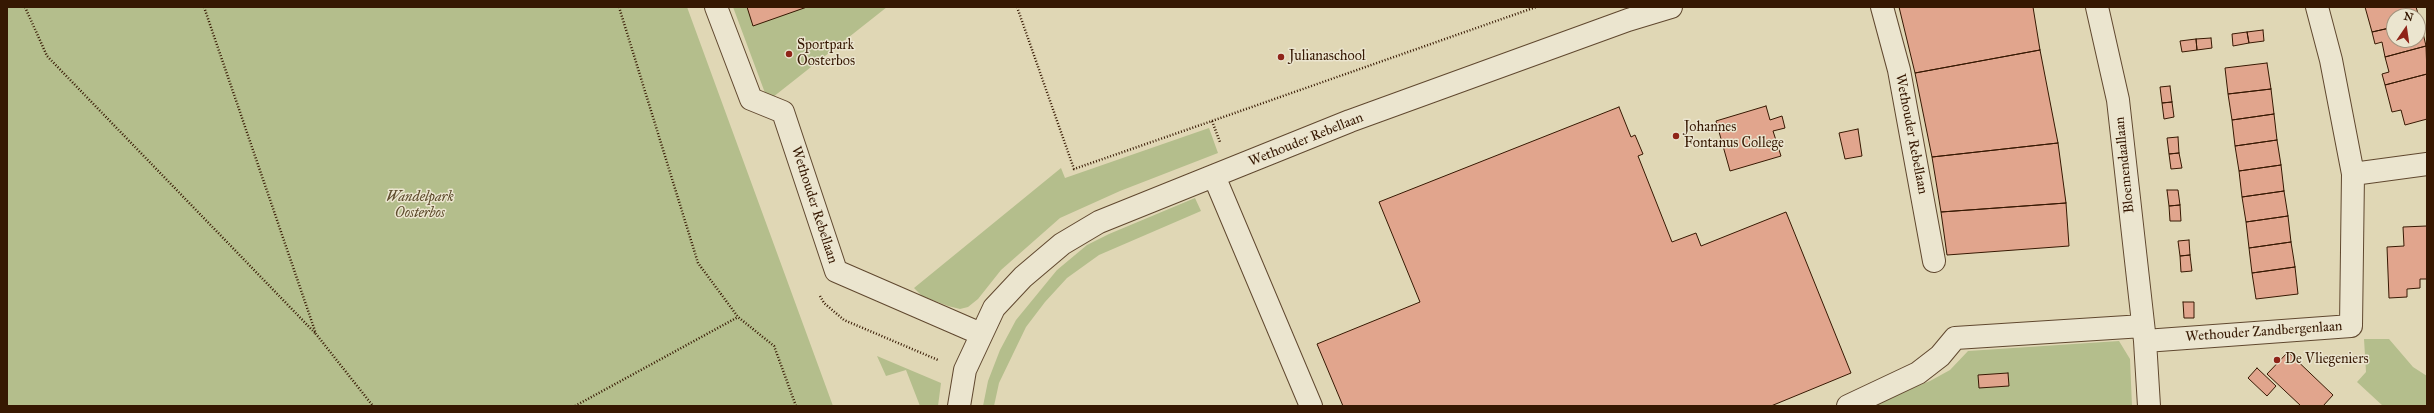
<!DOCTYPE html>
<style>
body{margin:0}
#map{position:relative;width:2434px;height:413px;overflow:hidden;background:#e0d7b5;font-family:"IM FELL Great Primer",serif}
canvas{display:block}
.frame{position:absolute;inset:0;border:8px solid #361802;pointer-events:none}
.north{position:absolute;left:2386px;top:8px;width:40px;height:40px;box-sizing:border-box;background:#ebe5cf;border:1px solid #a3937d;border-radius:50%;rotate:13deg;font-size:11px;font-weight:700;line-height:16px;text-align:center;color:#361802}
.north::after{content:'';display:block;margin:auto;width:14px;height:18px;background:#8f2418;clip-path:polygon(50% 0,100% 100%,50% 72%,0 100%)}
</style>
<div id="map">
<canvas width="2434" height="413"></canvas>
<div class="frame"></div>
<div class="north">N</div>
</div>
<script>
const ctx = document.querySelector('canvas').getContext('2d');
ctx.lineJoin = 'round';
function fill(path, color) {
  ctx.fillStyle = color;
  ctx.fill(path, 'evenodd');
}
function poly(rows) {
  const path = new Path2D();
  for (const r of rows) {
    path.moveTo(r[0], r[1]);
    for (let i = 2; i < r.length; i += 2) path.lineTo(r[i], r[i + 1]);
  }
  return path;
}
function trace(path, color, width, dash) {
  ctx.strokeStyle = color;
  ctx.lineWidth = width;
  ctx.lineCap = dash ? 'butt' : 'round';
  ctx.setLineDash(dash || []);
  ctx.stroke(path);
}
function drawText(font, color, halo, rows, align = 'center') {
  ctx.font = font + ' "IM FELL Great Primer",serif';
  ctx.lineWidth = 3;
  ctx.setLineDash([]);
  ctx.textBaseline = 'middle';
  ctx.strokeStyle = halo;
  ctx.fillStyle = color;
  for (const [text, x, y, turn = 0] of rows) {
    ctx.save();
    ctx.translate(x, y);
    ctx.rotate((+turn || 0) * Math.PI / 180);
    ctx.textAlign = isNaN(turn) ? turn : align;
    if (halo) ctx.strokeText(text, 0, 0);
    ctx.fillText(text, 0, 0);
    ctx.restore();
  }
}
const green = poly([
 [7,7,687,7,833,406,7,406],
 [733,7,887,7,768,101],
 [1209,128,1218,153,1120,191,1060,218,1001,270,978,299,968,307,960,309,948,306,922,296,914,288,1061,168,1065,178],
 [1195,198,1201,211,1099,255,1067,278,1045,302,1026,327,999,383,994,406,983,406,988,381,1000,350,1016,320,1057,270,1087,245,1109,234],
 [2364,339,2389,339,2413,367,2427,376,2427,406,2383,406,2357,382,2366,372],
 [2119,341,2130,359,2132,406,1865,406,1930,381,1950,370,1968,351],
 [877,356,941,383,938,406,920,406,906,370,886,376]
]);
const building = poly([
 [747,7,807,7,753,26,747,7],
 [1899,7,2033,7,2040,50,1915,73,1899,7],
 [2365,7,2416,7,2420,20,2418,16,2394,16,2394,27,2372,32,2365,7],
 [2420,20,2426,46,2385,57,2382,42,2375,44,2372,32,2394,27,2394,40,2418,40,2420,20],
 [2263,30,2264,41,2249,43,2247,32,2263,30],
 [2247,32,2249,43,2233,46,2232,34,2247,32],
 [2211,38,2212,48,2197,50,2196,39,2211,38],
 [2196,39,2197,50,2182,52,2180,41,2196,39],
 [2426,46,2427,74,2385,85,2382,74,2389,72,2385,57,2426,46],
 [2040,50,2058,143,1932,157,1915,73,2040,50],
 [2267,63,2271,89,2228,94,2225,68,2267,63],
 [2427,74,2427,119,2405,125,2401,110,2392,112,2385,85,2427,74],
 [2170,86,2172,102,2162,103,2160,87,2170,86],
 [2271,89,2274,114,2232,120,2228,94,2271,89],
 [2172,102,2174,117,2164,119,2162,103,2172,102],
 [1766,106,1770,120,1782,116,1785,128,1773,131,1781,156,1730,171,1716,121,1766,106],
 [1619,107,1631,137,1635,135,1643,154,1638,156,1672,242,1696,233,1701,246,1786,212,1851,373,1771,406,1343,406,1317,344,1420,302,1379,202,1619,107],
 [2274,114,2277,140,2235,146,2232,120,2274,114],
 [1858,129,1862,156,1845,159,1839,133,1858,129],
 [2178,137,2179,153,2169,154,2167,138,2178,137],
 [2277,140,2281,165,2239,171,2235,146,2277,140],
 [2058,143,2066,203,1941,212,1932,157,2058,143],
 [2179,153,2182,168,2171,169,2169,154,2179,153],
 [2281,165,2284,191,2242,197,2239,171,2281,165],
 [2167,190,2178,190,2180,205,2169,206,2167,190],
 [2284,191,2288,216,2246,222,2242,197,2284,191],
 [2066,203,2069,246,1947,255,1941,212,2066,203],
 [2180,205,2181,221,2170,221,2169,206,2180,205],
 [2288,216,2291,242,2249,248,2246,222,2288,216],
 [2427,226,2427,279,2420,279,2420,288,2407,289,2407,297,2389,298,2387,247,2404,246,2403,227,2427,226],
 [2189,240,2190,255,2180,256,2178,241,2189,240],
 [2291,242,2295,267,2252,273,2249,248,2291,242],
 [2190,255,2192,271,2181,272,2180,256,2190,255],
 [2295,267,2298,294,2256,299,2252,273,2295,267],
 [2183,302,2194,302,2194,318,2184,318,2183,302],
 [2288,352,2333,395,2323,406,2301,406,2267,374,2288,352],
 [2257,368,2276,386,2267,396,2248,378,2257,368],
 [2008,373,2009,386,1979,388,1978,375,2008,373]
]);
const path = poly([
 [25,7,47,56,316,334],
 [204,7,316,334,373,406],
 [619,7,698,263,738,317,774,346,796,406],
 [1017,7,1074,169,1212,121,1220,142],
 [1212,121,1536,7],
 [820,296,824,303,844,320,938,360],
 [575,406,738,317]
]);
const minor = poly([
 [716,7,751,99,783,112,836,271,981,334],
 [1882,7,1899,70,1934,261],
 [2097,7,2118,100,2145,341,2149,406],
 [2353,174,2427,164],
 [1214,176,1311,406],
 [2145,341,2351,326,2353,174,2331,60,2317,7],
 [959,406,965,370,994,308,1023,277,1062,244,1099,222,1350,121,1628,20,1671,7],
 [1848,406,1918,373,1940,356,1955,338,2143,326]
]);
const markers = [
 [789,54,4,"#8f2418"],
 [1281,57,4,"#8f2418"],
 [1676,136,4,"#8f2418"],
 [2277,360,4,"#8f2418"]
];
const poiNames = [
 ["Sportpark",797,46],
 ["Oosterbos",797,62],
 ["Julianaschool",1289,57],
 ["Johannes",1684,128],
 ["Fontanus College",1684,144],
 ["De Vliegeniers",2285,360]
];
const streetNames = [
 ["Wethouder Rebellaan",1911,134,79],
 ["Wethouder Rebellaan",1306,140,-22],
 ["Bloemendaallaan",2125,165,-96],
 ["Wethouder Rebellaan",814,205,72],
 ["Wethouder Zandbergenlaan",2264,332,-4]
];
const parkNames = [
 ["Wandelpark",420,198],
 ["Oosterbos",420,214]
];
fill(green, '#b4be8c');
fill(building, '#e1a58d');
trace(building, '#361802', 1);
trace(minor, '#60482f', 24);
trace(path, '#361802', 2.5, [1, 2]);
trace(minor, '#ebe5cf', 22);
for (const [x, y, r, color] of markers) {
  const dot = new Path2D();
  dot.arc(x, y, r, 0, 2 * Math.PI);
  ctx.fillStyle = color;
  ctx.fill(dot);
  trace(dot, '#ebe5cf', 1.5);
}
drawText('14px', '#361802', '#ebe5cf', poiNames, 'left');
drawText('14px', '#361802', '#ebe5cf', streetNames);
drawText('italic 14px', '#5c4a2b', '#ebe5cf', parkNames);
</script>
